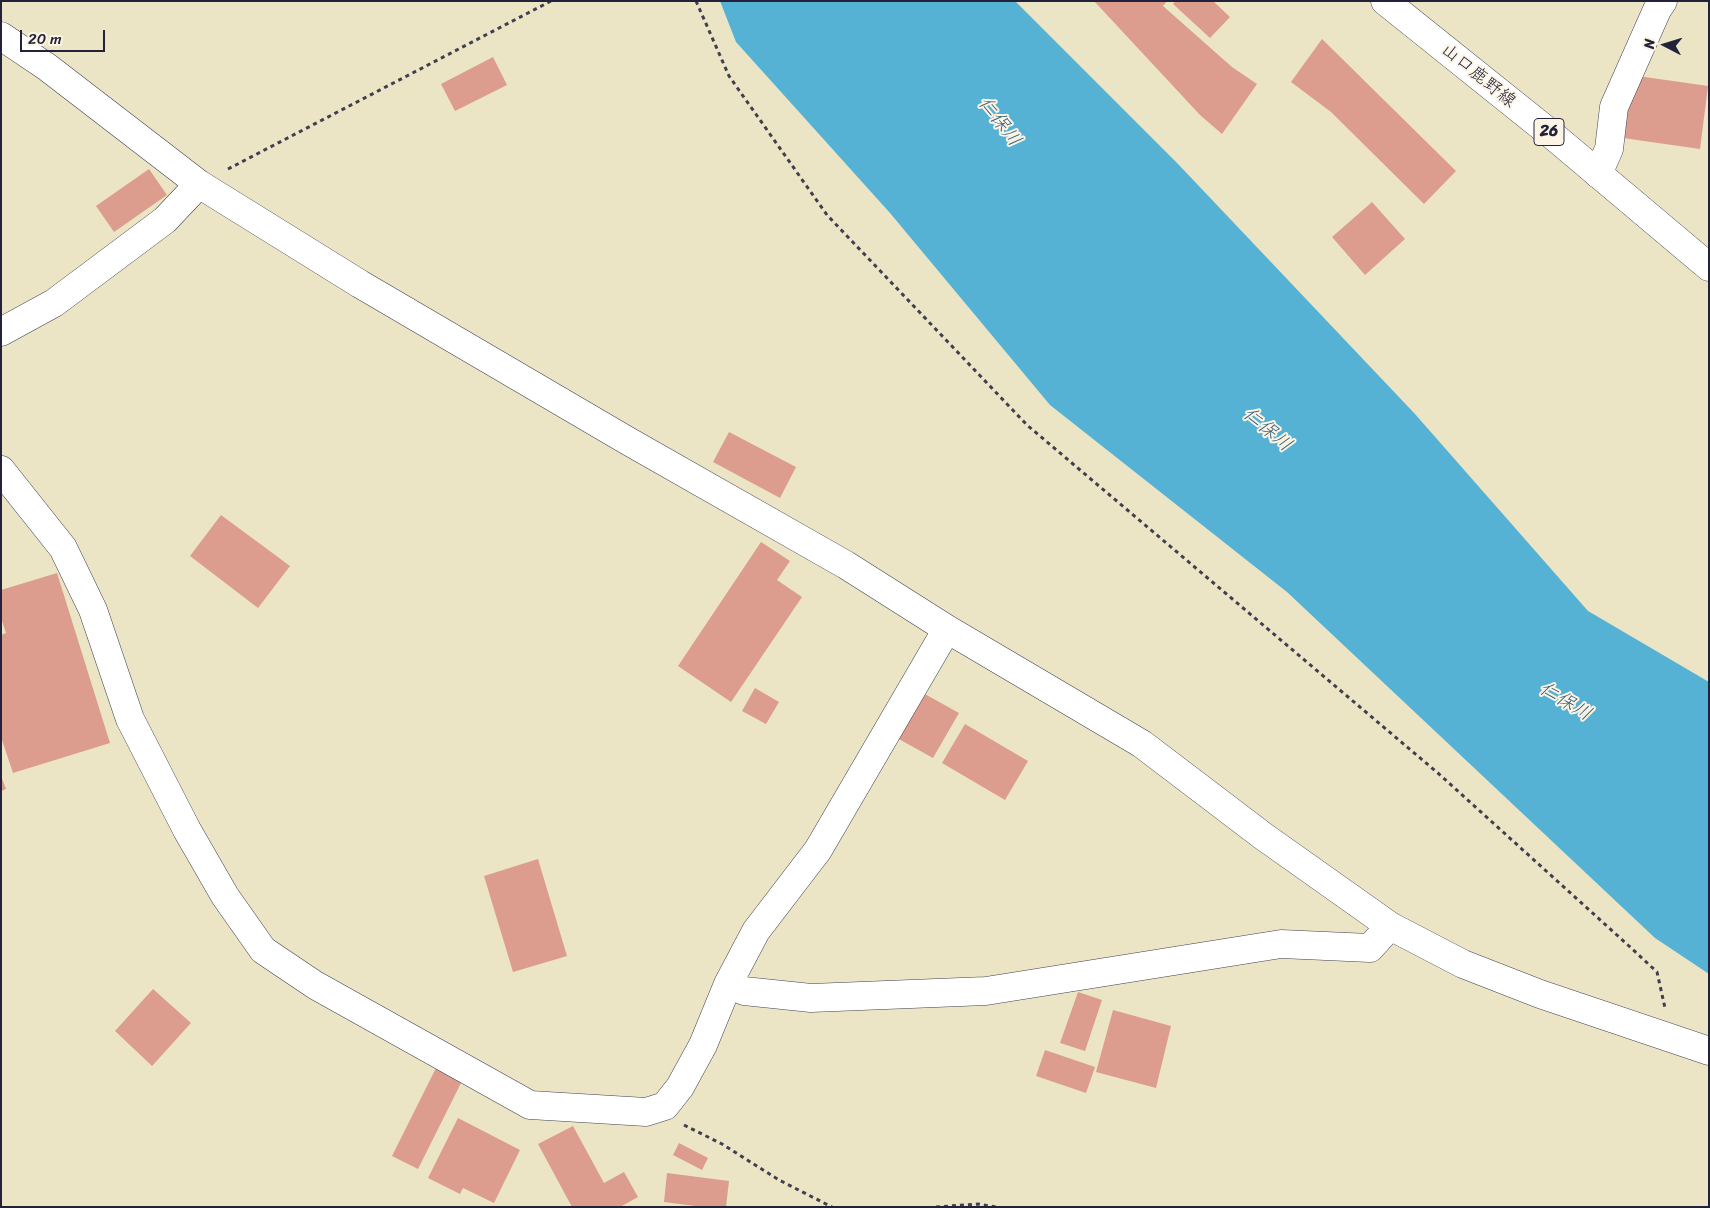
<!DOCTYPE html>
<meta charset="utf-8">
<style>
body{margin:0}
#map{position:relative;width:1710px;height:1208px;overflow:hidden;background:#ebe5c5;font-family:Sriracha,sans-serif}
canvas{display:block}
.frame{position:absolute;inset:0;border:2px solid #22223b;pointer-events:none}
.north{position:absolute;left:1640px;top:20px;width:50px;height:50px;-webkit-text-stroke:4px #fcf5e5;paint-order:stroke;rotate:275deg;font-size:14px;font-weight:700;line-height:20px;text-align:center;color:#22223b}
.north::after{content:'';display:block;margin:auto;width:18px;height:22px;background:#22223b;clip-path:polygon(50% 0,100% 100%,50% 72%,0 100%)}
.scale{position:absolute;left:20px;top:30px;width:85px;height:22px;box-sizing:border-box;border:2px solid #22223b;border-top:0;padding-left:6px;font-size:15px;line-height:18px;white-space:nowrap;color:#22223b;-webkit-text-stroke:4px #fcf5e5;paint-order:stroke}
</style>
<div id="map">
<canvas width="1710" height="1208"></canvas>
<div class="frame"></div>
<div class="north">N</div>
<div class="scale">20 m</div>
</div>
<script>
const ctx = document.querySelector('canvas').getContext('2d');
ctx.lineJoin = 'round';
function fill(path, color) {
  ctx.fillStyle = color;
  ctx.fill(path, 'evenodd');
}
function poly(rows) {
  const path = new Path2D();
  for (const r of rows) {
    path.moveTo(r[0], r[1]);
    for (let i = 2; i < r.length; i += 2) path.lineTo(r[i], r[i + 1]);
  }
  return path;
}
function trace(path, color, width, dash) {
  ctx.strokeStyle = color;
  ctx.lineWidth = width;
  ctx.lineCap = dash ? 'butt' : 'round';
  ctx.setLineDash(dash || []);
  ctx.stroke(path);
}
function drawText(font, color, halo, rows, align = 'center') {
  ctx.font = font + ' Sriracha,"Klee One",sans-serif';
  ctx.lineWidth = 4;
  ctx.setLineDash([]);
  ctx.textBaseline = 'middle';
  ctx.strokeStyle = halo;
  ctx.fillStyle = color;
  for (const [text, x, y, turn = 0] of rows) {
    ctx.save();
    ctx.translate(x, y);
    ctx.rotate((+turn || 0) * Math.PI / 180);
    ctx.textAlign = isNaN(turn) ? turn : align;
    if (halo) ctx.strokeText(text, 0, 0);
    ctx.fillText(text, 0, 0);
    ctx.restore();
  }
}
const water = poly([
 [720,1,1015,1,1179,165,1415,414,1588,611,1709,682,1709,974,1655,938,1287,592,1050,405,890,213,736,42]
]);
const building = poly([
 [1094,1,1167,1,1163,6,1232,67,1257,84,1222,134,1200,115],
 [1175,1,1213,1,1230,17,1210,38,1173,4],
 [1322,39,1456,171,1424,204,1331,112,1291,82],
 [493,57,507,85,455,111,441,84],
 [1631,75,1708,86,1700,149,1623,138],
 [149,169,167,195,114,232,96,206],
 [1372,202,1405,239,1365,275,1332,237],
 [729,432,796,467,780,498,713,462],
 [221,515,290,566,258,608,190,556],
 [761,542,790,561,777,580,802,597,731,702,678,666],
 [57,573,110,743,13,773,1,737,1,635,6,633,1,618,1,590],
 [755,688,779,702,766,724,742,711],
 [923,693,959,713,933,758,897,738],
 [965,724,1028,761,1005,800,942,763],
 [1,776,6,789,1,791],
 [538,859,567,956,513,972,484,876],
 [153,989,191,1023,152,1066,115,1031],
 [1078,992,1102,1000,1085,1051,1060,1043],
 [1113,1010,1171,1026,1156,1088,1096,1072],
 [1045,1050,1095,1067,1086,1093,1036,1076],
 [436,1068,462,1081,418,1169,392,1156],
 [458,1118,520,1150,494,1203,463,1188,460,1194,428,1178],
 [573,1126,604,1183,624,1172,638,1197,620,1207,572,1207,538,1144],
 [679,1143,708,1158,702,1170,673,1155],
 [667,1173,729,1181,726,1207,703,1207,664,1202]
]);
const path = poly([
 [696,1,729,76,827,215,1027,425,1439,774,1629,946,1657,972,1665,1008],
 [228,169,551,1],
 [684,1125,722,1144,779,1180,832,1207],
 [936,1207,978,1204,996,1207]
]);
const street = poly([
 [1,36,47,67,199,184,360,284,628,441,846,565,947,629,1142,744,1263,836,1390,926,1463,964,1540,994,1709,1051],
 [1598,174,1609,149,1614,107,1657,10,1663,1],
 [1,332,54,303,165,220,199,184],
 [1,470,63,548,93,610,130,719,187,830,225,896,263,950,315,985,530,1105,646,1112,665,1106,680,1087,703,1045,728,984,756,931,818,850,947,629],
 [728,984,744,991,811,998,986,991,1281,944,1370,948,1390,926]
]);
const primary = poly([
 [1385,1,1551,134,1709,267]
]);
const shields = [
 [1549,132,30]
];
const shieldNames = [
 ["26",1549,132]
];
const streetNames = [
 ["山口鹿野線",1478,76,39]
];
const waterNames = [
 ["仁保川",999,122,52],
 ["仁保川",1267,430,40],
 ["仁保川",1565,702,31]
];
fill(water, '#56b2d4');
fill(building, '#dc9d8e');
trace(street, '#403f50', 29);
trace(primary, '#403f50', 29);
trace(path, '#403f50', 3, [4, 4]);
trace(street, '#fff', 28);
trace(primary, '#fff', 28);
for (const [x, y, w] of shields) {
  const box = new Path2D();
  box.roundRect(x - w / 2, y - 13.5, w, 27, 4);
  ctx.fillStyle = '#fcf5e5';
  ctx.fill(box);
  trace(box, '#22223b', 1);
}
drawText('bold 16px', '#22223b', null, shieldNames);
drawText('18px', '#22223b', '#fcf5e5', streetNames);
drawText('italic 19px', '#375c78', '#fcf5e5', waterNames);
</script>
